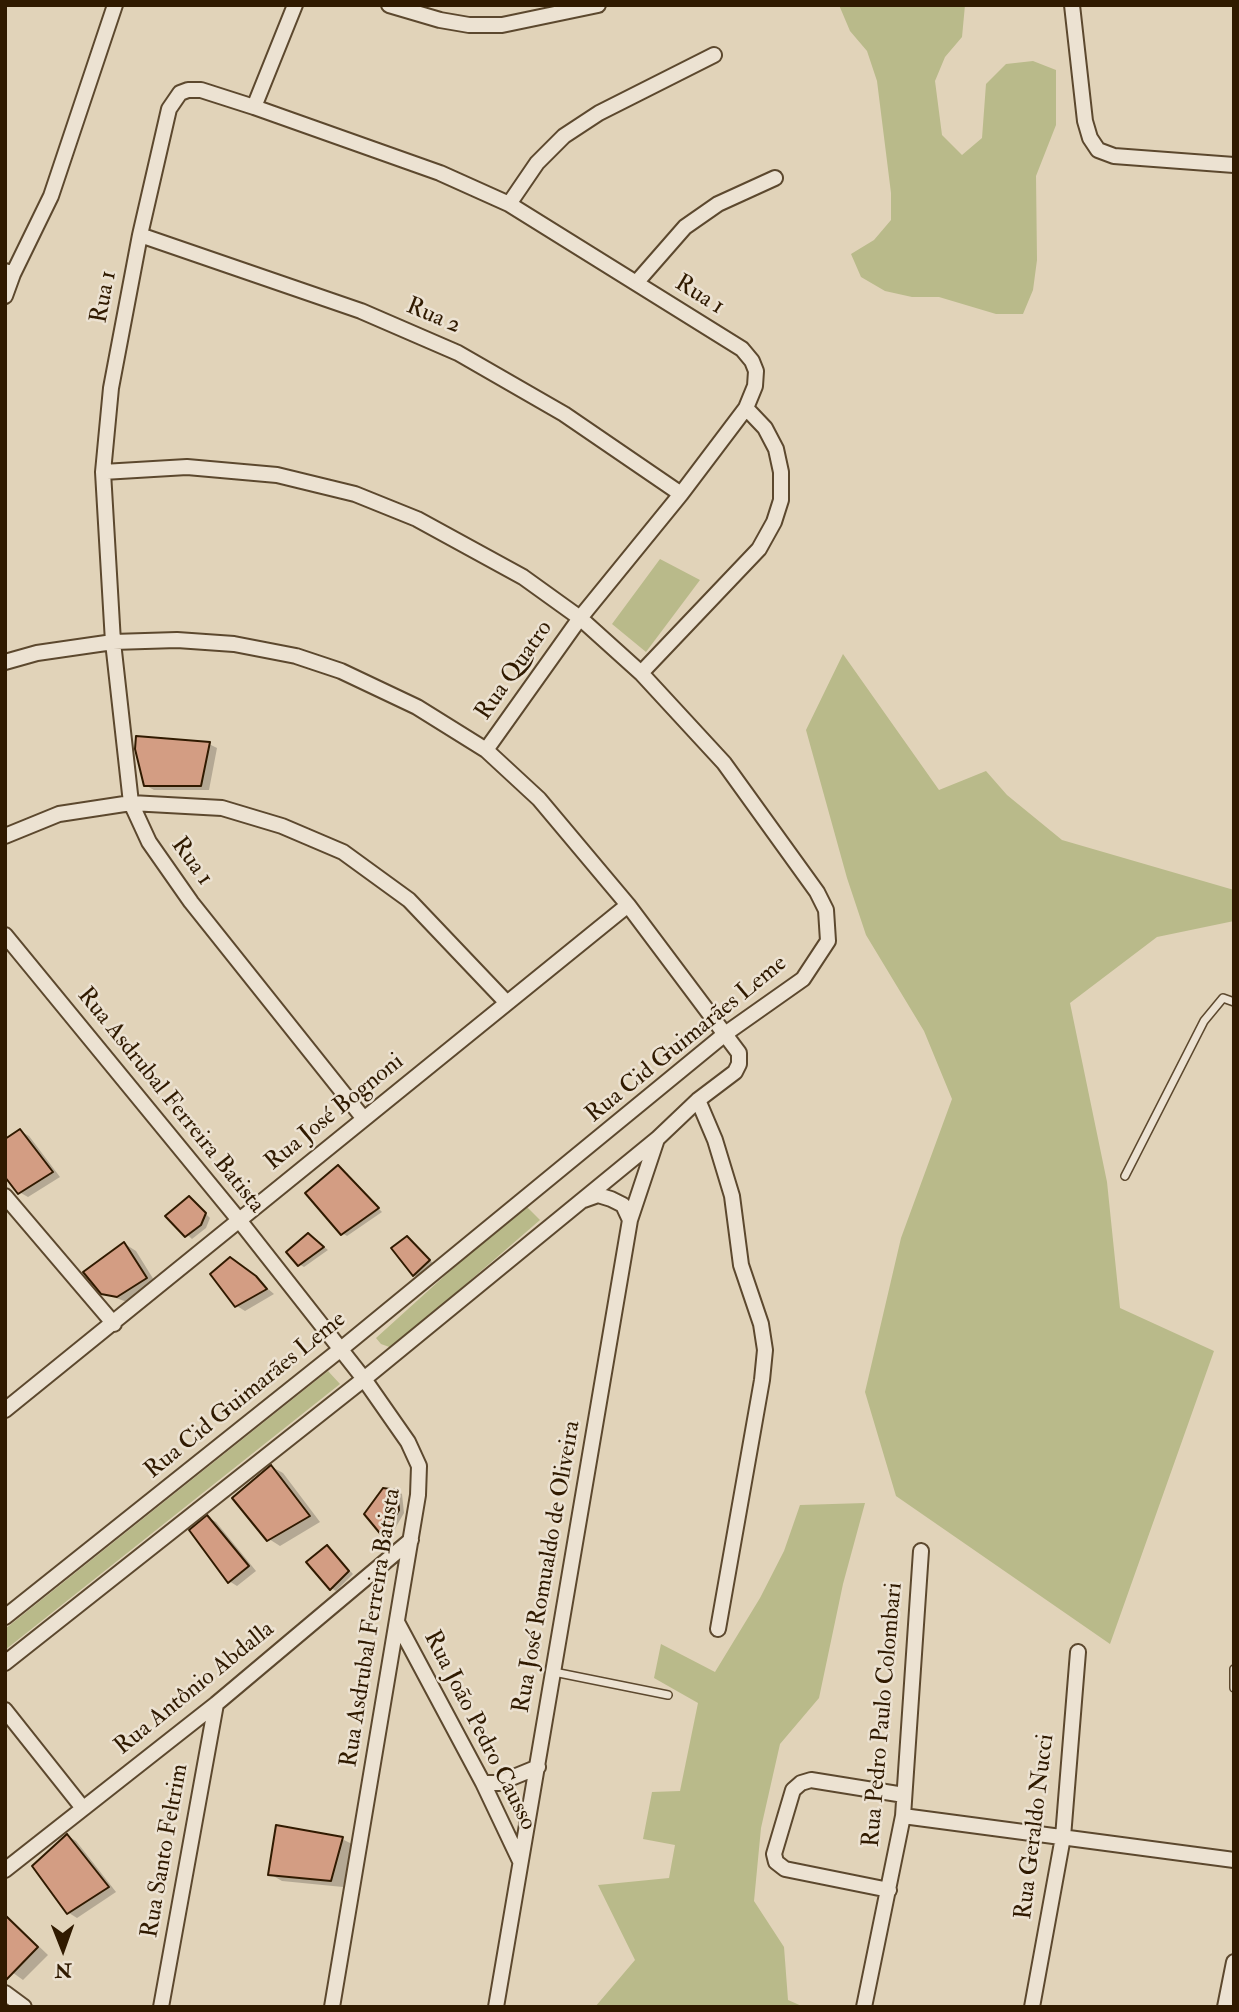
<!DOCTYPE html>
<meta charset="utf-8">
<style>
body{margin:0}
#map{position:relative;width:1239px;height:2012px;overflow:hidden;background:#e1d3b9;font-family:"IM FELL Double Pica",serif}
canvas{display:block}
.frame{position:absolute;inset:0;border:7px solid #301a00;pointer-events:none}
.north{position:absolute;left:28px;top:1914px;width:70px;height:70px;-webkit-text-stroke:5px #ece2d2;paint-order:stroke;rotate:179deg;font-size:19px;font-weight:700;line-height:28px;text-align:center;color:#301a00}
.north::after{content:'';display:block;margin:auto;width:24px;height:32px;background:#301a00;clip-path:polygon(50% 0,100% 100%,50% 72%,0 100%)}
</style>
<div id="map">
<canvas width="1239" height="2012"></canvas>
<div class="frame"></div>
<div class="north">N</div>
</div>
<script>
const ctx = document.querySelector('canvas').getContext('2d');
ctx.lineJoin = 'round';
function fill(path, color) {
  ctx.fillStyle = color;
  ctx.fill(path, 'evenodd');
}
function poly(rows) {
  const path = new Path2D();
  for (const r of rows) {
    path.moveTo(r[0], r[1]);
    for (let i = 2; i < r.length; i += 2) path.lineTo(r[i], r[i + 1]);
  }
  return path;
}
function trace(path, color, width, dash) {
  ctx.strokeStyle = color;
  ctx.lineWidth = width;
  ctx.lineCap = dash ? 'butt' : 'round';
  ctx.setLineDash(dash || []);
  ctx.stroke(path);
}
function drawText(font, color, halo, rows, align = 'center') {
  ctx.font = font + ' "IM FELL Double Pica",serif';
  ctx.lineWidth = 5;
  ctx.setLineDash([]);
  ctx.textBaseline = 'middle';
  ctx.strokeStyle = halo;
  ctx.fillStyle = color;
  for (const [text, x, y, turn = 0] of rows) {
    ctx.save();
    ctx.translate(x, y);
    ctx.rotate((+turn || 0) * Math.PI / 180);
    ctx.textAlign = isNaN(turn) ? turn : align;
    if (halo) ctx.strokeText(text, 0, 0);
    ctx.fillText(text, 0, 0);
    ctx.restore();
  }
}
const green = poly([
 [839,5,965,5,962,37,945,57,935,81,942,135,962,155,982,138,986,84,1006,64,1033,61,1056,70,1056,125,1036,176,1037,260,1033,290,1023,314,996,314,939,297,912,297,885,291,861,277,851,254,874,240,891,220,891,193,877,81,867,51,850,31],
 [660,559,700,580,646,652,612,624],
 [843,654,939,790,986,771,1007,795,1062,840,1234,890,1234,921,1157,937,1070,1003,1107,1182,1120,1308,1214,1351,1110,1644,896,1496,865,1392,901,1238,952,1099,924,1031,866,935,847,878,806,730],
 [524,1204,540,1220,392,1348,381,1344,376,1338],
 [328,1371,340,1384,5,1650,5,1629],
 [865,1503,843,1584,819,1698,780,1744,761,1828,754,1901,784,1947,788,2000,804,2007,595,2007,635,1960,598,1885,669,1878,675,1845,643,1839,652,1792,680,1791,698,1703,654,1678,661,1644,715,1672,760,1598,784,1551,800,1505]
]);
const shadow = poly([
 [209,744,217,748,209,790,154,790,145,785],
 [20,1131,29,1136,60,1177,28,1197,19,1192],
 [339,1167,382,1212,347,1236,342,1233],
 [194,1202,210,1218,206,1228,192,1239,167,1216],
 [407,1238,434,1264,419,1278,414,1275],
 [314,1239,328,1250,304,1267,299,1264],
 [125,1244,136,1251,157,1285,130,1303,102,1293],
 [239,1264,274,1294,245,1311,237,1306],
 [272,1467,283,1473,320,1522,280,1546,269,1539],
 [397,1491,402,1494,404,1513,389,1539,366,1514],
 [207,1517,216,1522,256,1571,237,1586,229,1581],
 [327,1547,353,1574,336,1591,331,1588],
 [68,1836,76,1841,116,1892,77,1918,69,1913],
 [342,1839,354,1845,343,1887,282,1881,270,1874],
 [5,1914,48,1955,23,1980,5,1967]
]);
const building = poly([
 [136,736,210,742,201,786,144,786,135,749,136,736],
 [20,1129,53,1172,18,1194,5,1177,5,1139,20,1129],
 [338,1165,379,1208,341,1235,305,1193,338,1165],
 [189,1196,206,1213,201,1225,185,1237,165,1216,189,1196],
 [308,1233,324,1247,298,1266,286,1252,308,1233],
 [407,1236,430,1260,413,1276,391,1248,407,1236],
 [124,1242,147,1278,117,1297,101,1294,83,1272,124,1242],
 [230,1257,256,1276,267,1289,235,1307,210,1274,230,1257],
 [271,1465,310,1516,267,1541,232,1498,271,1465],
 [383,1488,397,1490,399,1510,383,1537,364,1514,383,1488],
 [207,1515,249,1566,228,1583,189,1530,207,1515],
 [327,1545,349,1571,330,1590,306,1562,327,1545],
 [276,1825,343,1837,331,1881,268,1875,276,1825],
 [67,1834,109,1887,67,1914,32,1866,67,1834],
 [5,1915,38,1947,5,1981,5,1915]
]);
const service = poly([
 [1125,1176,1204,1021,1223,998,1234,1002],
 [1234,1669,1234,1688],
 [554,1672,668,1695]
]);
const minor = poly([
 [389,5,440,20,469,25,502,25,598,5],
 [1072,5,1085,121,1090,138,1098,150,1114,156,1234,165],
 [254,107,295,5],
 [509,204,537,163,564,136,599,113,714,55],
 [140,235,361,311,458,353,564,414,681,494],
 [5,271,13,274,51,196,115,5],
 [636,283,685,227,718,204,775,178],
 [5,296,13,274],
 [5,662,37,653,113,642,177,640,234,644,296,656,341,671,417,707,486,750,539,799,628,905,739,1053,739,1064,735,1072,698,1100,657,1139,364,1379,5,1663],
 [641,673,759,549,774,522,781,500,781,472,776,449,765,428,746,408],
 [5,836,59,814,131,803,222,808,282,826,343,852,409,900,507,1003],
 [5,935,239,1220,364,1379,408,1442,419,1466,418,1495,332,2007],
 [698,1100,715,1140,732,1196,741,1265,761,1324,765,1350,762,1380,718,1629],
 [364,1119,191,902,149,842,131,803,113,642,103,472,111,388,140,235,169,109,180,93,188,90,201,90,254,107,440,173,509,204,742,349,752,361,756,371,755,386,746,408,681,494,580,618,486,750],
 [5,1196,114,1324],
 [584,1200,598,1195,611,1199,623,1205,630,1220],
 [5,1410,628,905],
 [5,1617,341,1349,725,1034,803,979,828,941,826,910,817,892,724,763,641,673,580,618,523,577,417,519,355,494,277,475,187,467,103,472],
 [397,1622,483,1783,520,1861],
 [5,1710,82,1807],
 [483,1783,499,1783,538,1767],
 [903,1816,1234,1860],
 [5,1870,216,1704,411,1540],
 [889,1890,785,1869,776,1862,774,1854,793,1790,801,1783,811,1780,904,1795],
 [5,1993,24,2007],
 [161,2007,216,1704],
 [496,2007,630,1220,657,1139],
 [864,2007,903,1816,921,1551],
 [1032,2007,1063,1837,1078,1652],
 [1225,2007,1234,1962]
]);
const streetNames = [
 ["Rua 1",699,296,32],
 ["Rua 1",105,297,-79],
 ["Rua 2",433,317,23],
 ["Rua Quatro",515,671,-55],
 ["Rua 1",191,862,54],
 ["Rua Cid Guimarães Leme",687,1040,-39],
 ["Rua Asdrubal Ferreira Batista",170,1101,51],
 ["Rua José Bognoni",335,1113,-39],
 ["Rua Cid Guimarães Leme",246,1396,-39],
 ["Rua José Romualdo de Oliveira",548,1567,-80],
 ["Rua Asdrubal Ferreira Batista",372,1628,-81],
 ["Rua Antônio Abdalla",195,1689,-39],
 ["Rua Pedro Paulo Colombari",884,1715,-85],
 ["Rua João Pedro Causso",479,1731,63],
 ["Rua Geraldo Nucci",1036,1827,-83],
 ["Rua Santo Feltrim",166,1851,-80]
];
fill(green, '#b9ba8a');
fill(shadow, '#0003');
fill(building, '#d39d83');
trace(building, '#301a00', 2);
trace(service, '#5c482e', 10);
trace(minor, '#5c482e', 18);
trace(service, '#ece2d2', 7);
trace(minor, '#ece2d2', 14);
drawText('24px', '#301a00', '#ece2d2', streetNames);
</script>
